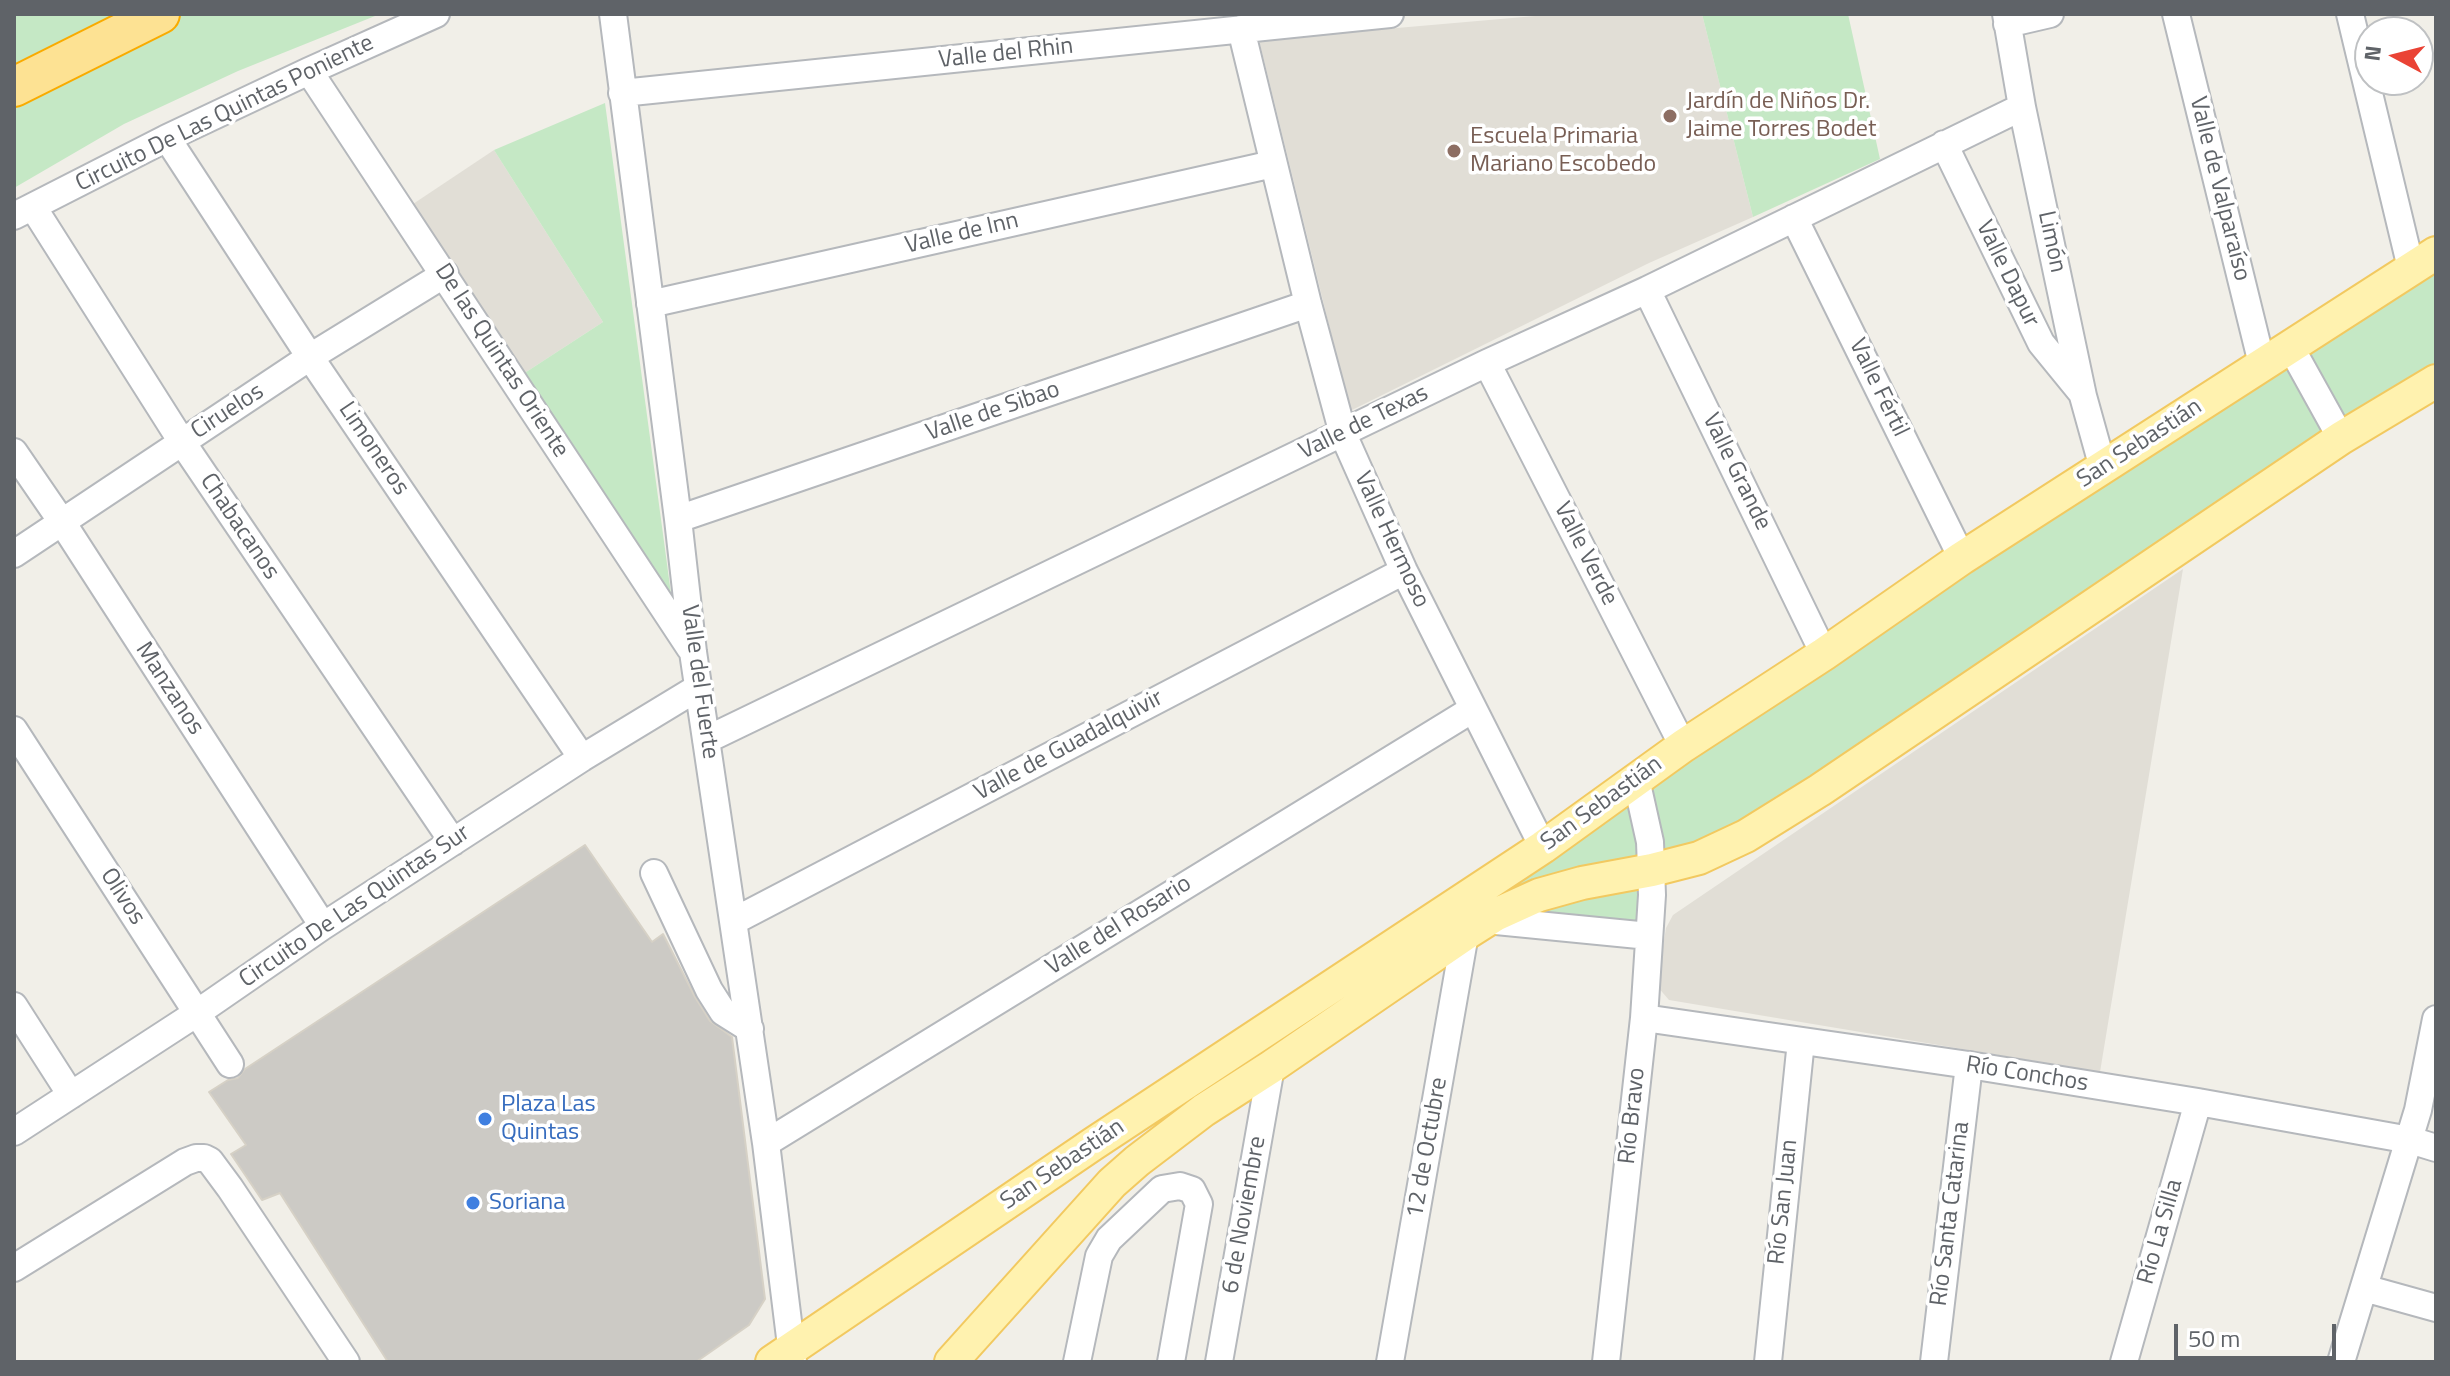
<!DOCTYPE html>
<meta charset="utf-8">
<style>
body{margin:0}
#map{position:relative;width:2450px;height:1376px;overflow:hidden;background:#f1efe8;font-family:"Titillium Web",sans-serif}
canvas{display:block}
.frame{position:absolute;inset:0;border:16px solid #5f6368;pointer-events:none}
.north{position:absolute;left:2354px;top:16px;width:80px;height:80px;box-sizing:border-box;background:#fff;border:2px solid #bfc1c3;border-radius:50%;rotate:277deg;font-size:22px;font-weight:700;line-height:32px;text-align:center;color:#5f6368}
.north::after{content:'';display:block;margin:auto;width:28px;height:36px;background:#ea4335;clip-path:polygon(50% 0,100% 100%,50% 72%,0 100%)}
.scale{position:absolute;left:2174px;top:1324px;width:162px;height:36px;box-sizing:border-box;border:4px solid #5f6368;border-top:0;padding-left:10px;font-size:24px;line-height:28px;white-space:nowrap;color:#5f6368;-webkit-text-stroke:6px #fff;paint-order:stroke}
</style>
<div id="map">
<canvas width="2450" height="1376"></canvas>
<div class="frame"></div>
<div class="north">N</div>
<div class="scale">50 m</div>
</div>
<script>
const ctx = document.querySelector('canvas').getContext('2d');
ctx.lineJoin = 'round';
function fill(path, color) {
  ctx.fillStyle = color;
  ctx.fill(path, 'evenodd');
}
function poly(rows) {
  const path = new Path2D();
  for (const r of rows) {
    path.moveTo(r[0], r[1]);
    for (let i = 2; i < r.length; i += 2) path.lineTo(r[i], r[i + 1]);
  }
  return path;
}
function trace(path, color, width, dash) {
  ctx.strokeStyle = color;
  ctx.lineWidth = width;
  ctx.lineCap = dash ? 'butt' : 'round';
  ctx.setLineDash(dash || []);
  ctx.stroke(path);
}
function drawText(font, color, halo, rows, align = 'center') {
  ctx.font = font + ' "Titillium Web",sans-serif';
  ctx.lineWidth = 7;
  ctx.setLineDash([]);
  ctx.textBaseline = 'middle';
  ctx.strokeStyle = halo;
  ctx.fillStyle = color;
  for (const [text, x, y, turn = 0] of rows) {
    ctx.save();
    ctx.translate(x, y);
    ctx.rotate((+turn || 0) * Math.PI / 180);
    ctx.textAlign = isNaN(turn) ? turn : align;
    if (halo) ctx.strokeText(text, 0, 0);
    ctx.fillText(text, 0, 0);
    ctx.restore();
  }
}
const education = poly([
 [1558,14,1702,14,1753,217,1649,263,1350,411,1259,40],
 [494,150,603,322,520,376,410,206],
 [2183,569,2100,1072,1669,1000,1657,986,1666,928,1673,915]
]);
const green = poly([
 [14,14,380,14,238,71,124,124,14,188],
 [1702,14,1848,14,1880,159,1753,217],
 [605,103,674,616,520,376,603,322,494,150],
 [2436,253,2436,381,1776,818,1652,870,1649,936,1486,920,1473,894]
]);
const building = poly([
 [585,845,652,942,663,934,695,997,710,1021,732,1037,765,1299,749,1325,696,1362,388,1362,280,1193,262,1200,231,1154,246,1145,209,1092,228,1080,238,1078,245,1069,585,845]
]);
const minor = poly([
 [613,14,678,519,693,652,766,1143,793,1362],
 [2006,14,2022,107,2083,396,2103,468],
 [2176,14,2262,364],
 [2350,14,2411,268],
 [2007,24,2050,14],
 [1241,29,1308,304,1343,434,1404,571,1543,847],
 [309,71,690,648],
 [622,93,1390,14],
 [167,138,310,357,582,758],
 [1944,144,2041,343,2081,392],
 [33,207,182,442,453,842],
 [14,216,167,138,309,71,436,14],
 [1794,218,1962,558],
 [1647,290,1824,654],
 [650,304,1273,164],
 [2290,346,2341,438],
 [1487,363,1683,746],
 [14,452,62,522,323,926],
 [678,519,1308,304],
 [14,554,310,357,445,274],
 [14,730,230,1064],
 [706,740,1487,363,1647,290,2022,107],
 [654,873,709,990,723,1012,750,1029],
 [1486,920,1649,936],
 [734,921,1404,571],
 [14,1006,71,1095],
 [1644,1018,1969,1065,2198,1102,2410,1140,2436,1148],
 [14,1132,197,1013,323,926,582,758,699,687],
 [766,1143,1473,709],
 [14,1268,185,1162,196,1158,204,1158,210,1161,230,1188,346,1362],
 [2364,1288,2436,1308],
 [1077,1362,1099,1256,1109,1239,1162,1189,1180,1186,1192,1190,1199,1204,1171,1362],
 [1219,1362,1271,1067],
 [1390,1362,1465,934],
 [1606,1362,1644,1018,1652,895,1650,842,1636,779],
 [1768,1362,1801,1041],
 [1934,1362,1969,1065],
 [2124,1362,2198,1102],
 [2341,1362,2418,1110,2436,1019]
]);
const major = poly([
 [772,1362,1093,1144,1543,847,1683,746,1824,654,1962,558,2436,253],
 [951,1362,1112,1183,1137,1161,1204,1110,1271,1067,1465,934,1495,915,1539,895,1582,883,1652,870,1699,858,1746,836,1820,790,2341,438,2436,381]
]);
const highway = poly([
 [14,87,160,14]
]);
const markers = [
 [1670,116,8,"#8d6e63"],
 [1454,151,8,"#8d6e63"],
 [485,1119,8,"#3f7fe0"],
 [473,1203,8,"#3f7fe0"]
];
const streetNames = [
 ["Valle del Rhin",1006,54,-6],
 ["Circuito De Las Quintas Poniente",225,114,-26],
 ["Valle de Valparaíso",2219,189,76],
 ["Valle de Inn",962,234,-13],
 ["Limón",2051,242,78],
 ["Valle Dapur",2007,274,64],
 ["De las Quintas Oriente",501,361,57],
 ["Valle Fértil",1878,388,64],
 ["Ciruelos",228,412,-33],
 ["Valle de Sibao",993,412,-19],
 ["Valle de Texas",1364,423,-26],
 ["San Sebastián",2140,444,-33],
 ["Limoneros",373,449,56],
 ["Valle Grande",1736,472,64],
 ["Chabacanos",239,527,56],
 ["Valle Hermoso",1391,540,65],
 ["Valle Verde",1585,554,63],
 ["Valle del Fuerte",699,682,82],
 ["Manzanos",169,689,57],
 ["Valle de Guadalquivir",1069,746,-28],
 ["San Sebastián",1602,804,-36],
 ["Olivos",122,897,57],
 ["Circuito De Las Quintas Sur",355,907,-34],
 ["Valle del Rosario",1119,926,-32],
 ["Río Conchos",2027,1075,9],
 ["Río Bravo",1633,1116,-84],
 ["12 de Octubre",1428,1148,-80],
 ["San Sebastián",1063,1165,-34],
 ["Río San Juan",1784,1202,-84],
 ["Río Santa Catarina",1951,1214,-83],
 ["6 de Noviembre",1245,1215,-80],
 ["Río La Silla",2161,1232,-74]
];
const educationNames = [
 ["Jardín de Niños Dr.",1686,102],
 ["Jaime Torres Bodet",1686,130],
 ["Escuela Primaria",1470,137],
 ["Mariano Escobedo",1470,165]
];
const shopNames = [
 ["Plaza Las",501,1105],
 ["Quintas",501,1133],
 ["Soriana",489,1203]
];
fill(education, '#e1ded6');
fill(green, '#c5e8c5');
fill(building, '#cccac5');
trace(building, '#d6d1c6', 2);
trace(minor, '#b5b8bc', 30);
trace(major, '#f2c960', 36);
trace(highway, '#f9ab00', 42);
trace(minor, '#fff', 26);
trace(major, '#fff2af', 32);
trace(highway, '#fde293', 38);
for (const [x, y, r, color] of markers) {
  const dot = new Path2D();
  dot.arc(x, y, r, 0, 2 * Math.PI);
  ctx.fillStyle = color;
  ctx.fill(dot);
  trace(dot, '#fff', 3);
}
drawText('24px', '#5f6368', '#fff', streetNames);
drawText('24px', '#785e54', '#fff', educationNames, 'left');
drawText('24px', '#366cbe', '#fff', shopNames, 'left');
</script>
